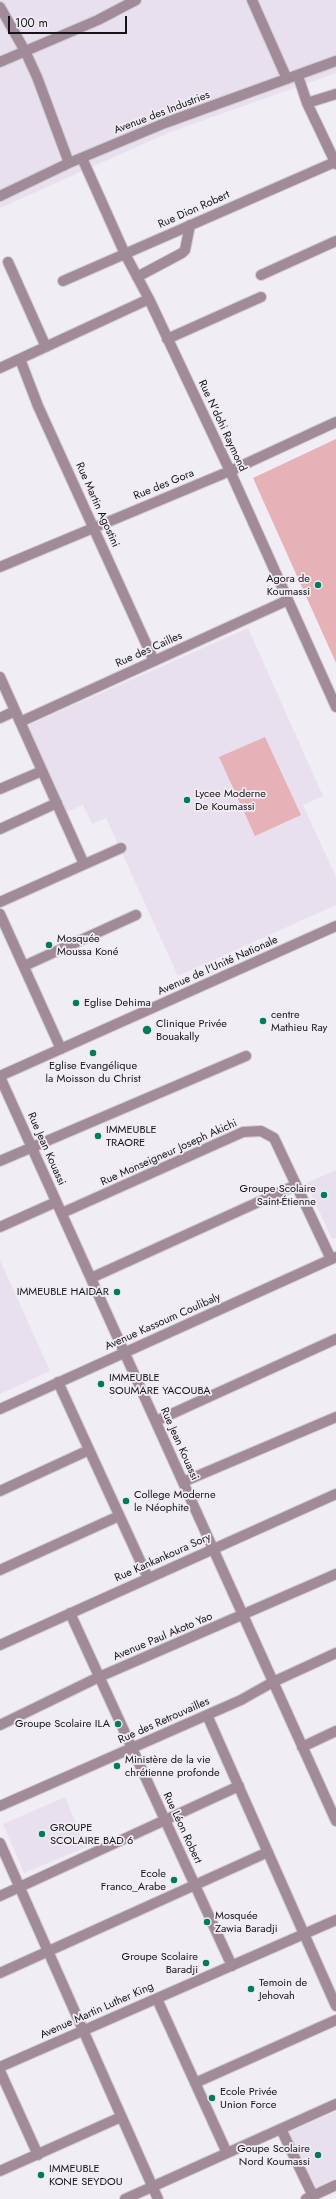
<!DOCTYPE html>
<meta charset="utf-8">
<style>
body{margin:0}
#map{position:relative;width:336px;height:2199px;overflow:hidden;background:#f1edf4;font-family:Jost,sans-serif}
canvas{display:block}
.scale{position:absolute;left:8px;top:16px;width:119px;height:18px;box-sizing:border-box;border:2px solid #151416;border-top:0;padding-left:5px;font-size:12px;line-height:14px;white-space:nowrap;color:#151416;-webkit-text-stroke:3px #f1edf4;paint-order:stroke}
</style>
<div id="map">
<canvas width="336" height="2199"></canvas>
<div class="scale">100 m</div>
</div>
<script>
const ctx = document.querySelector('canvas').getContext('2d');
ctx.lineJoin = 'round';
function fill(path, color) {
  ctx.fillStyle = color;
  ctx.fill(path, 'evenodd');
}
function poly(rows) {
  const path = new Path2D();
  for (const r of rows) {
    path.moveTo(r[0], r[1]);
    for (let i = 2; i < r.length; i += 2) path.lineTo(r[i], r[i + 1]);
  }
  return path;
}
function trace(path, color, width, dash) {
  ctx.strokeStyle = color;
  ctx.lineWidth = width;
  ctx.lineCap = dash ? 'butt' : 'round';
  ctx.setLineDash(dash || []);
  ctx.stroke(path);
}
function drawText(font, color, halo, rows, align = 'center') {
  ctx.font = font + ' Jost,sans-serif';
  ctx.lineWidth = 3.5;
  ctx.setLineDash([]);
  ctx.textBaseline = 'middle';
  ctx.strokeStyle = halo;
  ctx.fillStyle = color;
  for (const [text, x, y, turn = 0] of rows) {
    ctx.save();
    ctx.translate(x, y);
    ctx.rotate((+turn || 0) * Math.PI / 180);
    ctx.textAlign = isNaN(turn) ? turn : align;
    if (halo) ctx.strokeText(text, 0, 0);
    ctx.fillText(text, 0, 0);
    ctx.restore();
  }
}
const built = poly([
 [0,0,336,0,336,73,168,133,0,208],
 [248,628,323,796,303,805,336,877,336,905,178,976,106,818,92,824,83,805,66,812,27,726],
 [336,1170,336,1238,332,1239,306,1183],
 [0,1260,50,1371,0,1394],
 [65,1797,86,1847,24,1873,3,1824],
 [336,2111,336,2178,314,2188,289,2132]
]);
const green = poly([
 [336,439,336,663,253,478],
 [265,737,301,815,255,836,219,757]
]);
const minor = poly([
 [252,0,287,79],
 [0,7,25,51,37,77,69,163],
 [0,62,98,20,136,0],
 [298,76,307,103,336,164],
 [307,103,336,94],
 [82,158,125,254,149,299,230,471,336,707],
 [0,196,69,163,165,123,336,61],
 [8,262,46,347],
 [261,275,336,241],
 [137,277,182,253,185,250,190,225],
 [63,281,335,162],
 [167,339,261,297],
 [20,359,38,406,154,661],
 [0,368,149,299],
 [0,567,230,471,336,422],
 [0,677,84,864],
 [0,718,15,711],
 [20,722,288,600],
 [0,789,42,771],
 [0,829,57,803],
 [0,902,121,848],
 [0,914,61,1049],
 [24,966,136,915],
 [0,1076,336,926],
 [0,1077,336,1821],
 [0,1161,246,1056],
 [62,1213,243,1132,261,1131,274,1138,331,1259],
 [0,1227,56,1202],
 [91,1278,296,1185],
 [58,1382,148,1578],
 [0,1409,336,1257],
 [156,1421,336,1339],
 [183,1482,336,1417],
 [0,1491,89,1450],
 [0,1570,119,1516],
 [70,1613,232,1966],
 [0,1645,336,1494],
 [207,1715,336,2006],
 [0,1725,99,1677,336,1574],
 [302,1747,336,1731],
 [0,1806,241,1700,273,1682,336,1653],
 [0,1843,158,2199],
 [0,1896,239,1786],
 [0,1973,268,1852],
 [157,1999,227,2153],
 [0,2067,336,1920],
 [0,2071,38,2155],
 [195,2083,336,2020],
 [281,2129,313,2196],
 [0,2171,121,2117],
 [125,2199,336,2104],
 [306,2199,336,2185]
]);
const markers = [
 [318,585,4,"#007c5b"],
 [187,800,4,"#007c5b"],
 [49,945,4,"#007c5b"],
 [76,1003,4,"#007c5b"],
 [263,1021,4,"#007c5b"],
 [147,1030,5,"#007c5b"],
 [93,1053,4,"#007c5b"],
 [98,1136,4,"#007c5b"],
 [324,1195,4,"#007c5b"],
 [117,1292,4,"#007c5b"],
 [101,1384,4,"#007c5b"],
 [126,1501,4,"#007c5b"],
 [118,1724,4,"#007c5b"],
 [117,1766,4,"#007c5b"],
 [42,1834,4,"#007c5b"],
 [174,1880,4,"#007c5b"],
 [207,1922,4,"#007c5b"],
 [206,1963,4,"#007c5b"],
 [251,1989,4,"#007c5b"],
 [212,2098,4,"#007c5b"],
 [318,2155,4,"#007c5b"],
 [41,2175,4,"#007c5b"]
];
const streetNames = [
 ["Avenue des Industries",162,113,-21],
 ["Rue Dion Robert",194,210,-24],
 ["Rue N'dohi Raymond",222,426,65],
 ["Rue des Gora",164,485,-22],
 ["Rue Martin Agostini",97,505,66],
 ["Rue des Cailles",149,650,-24],
 ["Avenue de l'Unité Nationale",218,966,-24],
 ["Rue Jean Kouassi",46,1149,66],
 ["Rue Monseigneur Joseph Akichi",169,1153,-24],
 ["Avenue Kassoum Coulibaly",163,1322,-24],
 ["Rue Jean Kouassi",179,1444,66],
 ["Rue Kankankoura Sory",163,1558,-24],
 ["Avenue Paul Akoto Yao",163,1637,-23],
 ["Rue des Retrouvailles",164,1721,-24],
 ["Rue Léon Robert",182,1828,65],
 ["Avenue Martin Luther King",97,2011,-24]
];
const poiNames = [
 ["Agora de",310,579,"right"],
 ["Koumassi",310,592,"right"],
 ["Lycee Moderne",195,794],
 ["De Koumassi",195,807],
 ["Mosquée",57,939],
 ["Moussa Koné",57,952],
 ["Eglise Dehima",84,1003],
 ["centre",271,1015],
 ["Mathieu Ray",271,1028],
 ["Clinique Privée",156,1024],
 ["Bouakally",156,1037],
 ["Eglise Evangélique",93,1066,"center"],
 ["la Moisson du Christ",93,1079,"center"],
 ["IMMEUBLE",106,1130],
 ["TRAORE",106,1143],
 ["Groupe Scolaire",316,1189,"right"],
 ["Saint-Étienne",316,1202,"right"],
 ["IMMEUBLE HAIDAR",109,1292,"right"],
 ["IMMEUBLE",109,1378],
 ["SOUMARE YACOUBA",109,1391],
 ["College Moderne",134,1495],
 ["le Néophite",134,1508],
 ["Groupe Scolaire ILA",110,1724,"right"],
 ["Ministère de la vie",125,1760],
 ["chrétienne profonde",125,1773],
 ["GROUPE",50,1828],
 ["SCOLAIRE BAD 6",50,1841],
 ["Ecole",166,1874,"right"],
 ["Franco_Arabe",166,1887,"right"],
 ["Mosquée",215,1916],
 ["Zawia Baradji",215,1929],
 ["Groupe Scolaire",198,1957,"right"],
 ["Baradji",198,1970,"right"],
 ["Temoin de",259,1983],
 ["Jehovah",259,1996],
 ["Ecole Privée",220,2092],
 ["Union Force",220,2105],
 ["Goupe Scolaire",310,2149,"right"],
 ["Nord Koumassi",310,2162,"right"],
 ["IMMEUBLE",49,2169],
 ["KONE SEYDOU",49,2182]
];
fill(built, '#e8e0ee');
fill(green, '#e7b1b8');
trace(minor, '#cecad0', 12);
trace(minor, '#a18b99', 10);
for (const [x, y, r, color] of markers) {
  const dot = new Path2D();
  dot.arc(x, y, r, 0, 2 * Math.PI);
  ctx.fillStyle = color;
  ctx.fill(dot);
  trace(dot, '#f1edf4', 1.5);
}
drawText('11px', '#151416', '#f1edf4', streetNames);
drawText('11px', '#151416', '#f1edf4', poiNames, 'left');
</script>
